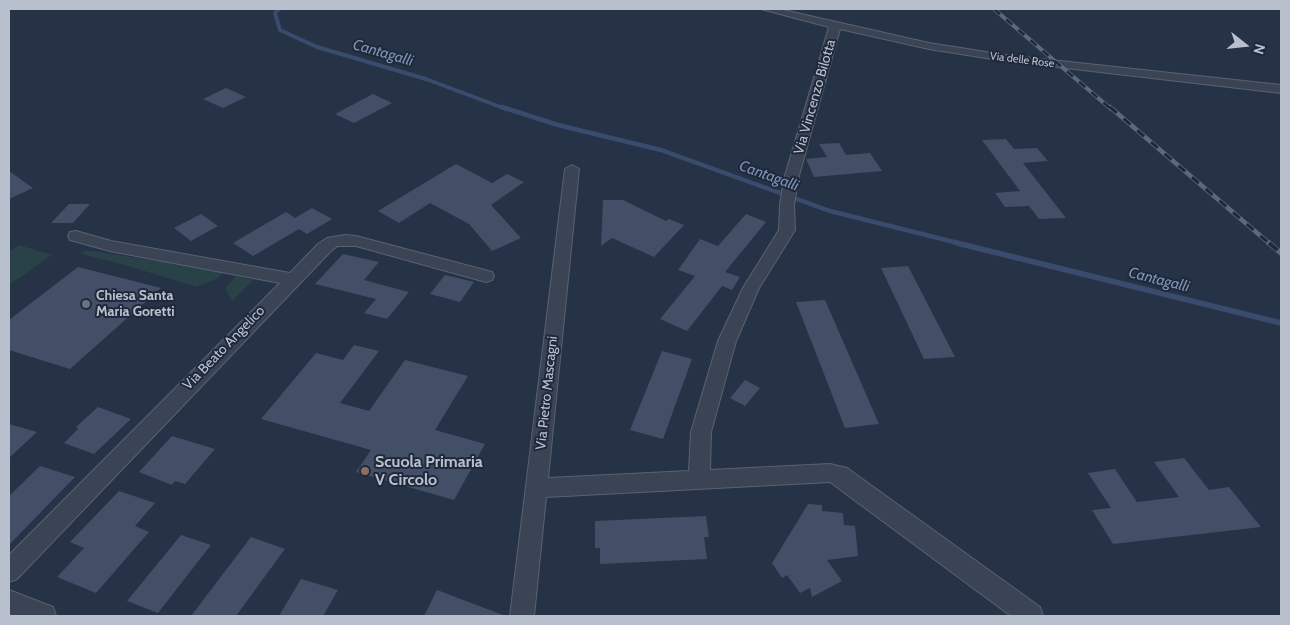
<!DOCTYPE html>
<style>
body{margin:0}
#map{position:relative;width:1290px;height:625px;overflow:hidden;background:#263246;font-family:Cabin,sans-serif}
canvas{display:block}
.frame{position:absolute;inset:0;border:10px solid #b8c0ce;pointer-events:none}
.north{position:absolute;left:1220px;top:20px;width:50px;height:50px;-webkit-text-stroke:4px #1f293b;paint-order:stroke;rotate:106deg;font-size:14px;font-weight:700;line-height:20px;text-align:center;color:#b8c0ce}
.north::after{content:'';display:block;margin:auto;width:18px;height:22px;background:#b8c0ce;clip-path:polygon(50% 0,100% 100%,50% 72%,0 100%)}
</style>
<div id="map">
<canvas width="1290" height="625"></canvas>
<div class="frame"></div>
<div class="north">N</div>
</div>
<script>
const ctx = document.querySelector('canvas').getContext('2d');
ctx.lineJoin = 'round';
function fill(path, color) {
  ctx.fillStyle = color;
  ctx.fill(path, 'evenodd');
}
function poly(rows) {
  const path = new Path2D();
  for (const r of rows) {
    path.moveTo(r[0], r[1]);
    for (let i = 2; i < r.length; i += 2) path.lineTo(r[i], r[i + 1]);
  }
  return path;
}
function trace(path, color, width, dash) {
  ctx.strokeStyle = color;
  ctx.lineWidth = width;
  ctx.lineCap = dash ? 'butt' : 'round';
  ctx.setLineDash(dash || []);
  ctx.stroke(path);
}
function drawText(font, color, halo, rows, align = 'center') {
  ctx.font = font + ' Cabin,sans-serif';
  ctx.lineWidth = 4;
  ctx.setLineDash([]);
  ctx.textBaseline = 'middle';
  ctx.strokeStyle = halo;
  ctx.fillStyle = color;
  for (const [text, x, y, turn = 0] of rows) {
    ctx.save();
    ctx.translate(x, y);
    ctx.rotate((+turn || 0) * Math.PI / 180);
    ctx.textAlign = isNaN(turn) ? turn : align;
    if (halo) ctx.strokeText(text, 0, 0);
    ctx.fillText(text, 0, 0);
    ctx.restore();
  }
}
const green = poly([
 [19,245,52,255,9,285,9,252],
 [86,250,178,264,224,272,218,278,196,287,125,265,81,254],
 [236,276,253,280,232,301,225,288]
]);
const streamFar2 = poly([
 [279,9,275,13,280,30,317,47,426,79,506,109]
]);
const streamFar1 = poly([
 [502,107,558,125,661,150,830,211,962,244]
]);
const stream = poly([
 [957,243,1281,323]
]);
const building = poly([
 [226,88,246,97,223,108,203,99],
 [373,94,392,103,354,123,335,114],
 [1006,139,1014,149,1037,148,1048,161,1023,163,1066,218,1039,219,1029,206,1005,207,995,193,1020,191,982,140],
 [839,143,846,155,870,153,882,171,814,177,806,159,827,157,819,144],
 [456,164,492,183,507,174,524,182,491,205,521,238,492,251,469,224,430,203,399,223,378,211],
 [9,171,33,188,9,199],
 [603,200,623,200,666,221,669,219,684,225,654,257,612,238,601,246],
 [69,204,90,204,73,223,51,223],
 [312,208,332,219,307,234,299,229,253,256,233,243,286,212,295,218],
 [201,214,218,226,191,241,174,228],
 [746,214,766,222,725,272,740,277,732,290,722,286,687,331,660,319,695,276,678,270,700,239,718,246],
 [343,254,379,262,364,280,409,292,387,319,364,313,376,299,315,284],
 [908,266,955,357,924,359,881,268],
 [78,267,161,288,70,369,9,350,9,320],
 [445,275,474,282,460,302,430,294],
 [825,300,879,424,845,428,796,302],
 [354,345,379,351,340,403,369,411,405,360,468,376,435,430,485,444,454,500,356,472,371,450,261,419,316,353,343,360],
 [662,351,692,359,663,439,630,430],
 [745,380,760,388,745,406,730,398],
 [98,407,131,419,94,454,64,443,78,429,76,427],
 [9,424,37,432,9,458],
 [172,436,215,449,185,484,175,481,172,485,139,472],
 [1184,458,1209,490,1229,487,1261,527,1113,544,1092,510,1111,508,1088,473,1115,469,1137,502,1179,497,1154,462],
 [40,466,75,477,9,545,9,496],
 [119,491,155,503,135,526,149,532,96,593,57,577,84,548,70,542],
 [808,504,822,505,822,511,843,513,844,525,855,526,858,556,827,560,842,581,812,597,810,588,800,593,787,575,782,578,772,563],
 [706,516,709,537,704,537,707,559,600,564,600,548,595,548,595,521],
 [181,535,211,545,158,613,127,601],
 [251,537,285,549,236,616,191,616],
 [301,579,338,590,323,616,279,616],
 [437,590,503,615,503,616,424,616]
]);
const street = poly([
 [761,9,779,9,929,43,1005,55,1281,85,1281,93,1005,61,929,49,840,29,798,179,794,205,795,230,759,288,736,341,711,432,710,470,830,464,847,468,1040,607,1043,616,1011,616,830,482,546,497,534,616,510,616,565,169,572,165,579,169,548,478,689,471,691,432,718,341,743,288,779,230,780,205,784,179,829,27,761,9],
 [76,231,111,241,290,273,318,244,327,238,345,235,356,236,492,272,494,276,492,280,486,282,356,246,337,246,330,252,17,579,9,582,9,555,280,283,110,251,70,240,68,236,70,232,76,231],
 [9,590,53,607,56,616,14,616,9,614,9,590]
]);
const railFar2 = poly([
 [994,9,1111,109]
]);
const railFar1 = poly([
 [1110,107,1270,244]
]);
const rail = poly([
 [1269,243,1281,253]
]);
const markers = [
 [86,304,5,"#6b7280"],
 [365,471,5,"#8d6e63"]
];
const farStreetnames = [
 ["Via delle Rose",1022,60,7]
];
const streetNames = [
 ["Via Vincenzo Bilotta",815,97,-74],
 ["Via Beato Angelico",224,348,-46],
 ["Via Pietro Mascagni",547,393,-84]
];
const poiNames = [
 ["Chiesa Santa",96,296],
 ["Maria Goretti",96,312]
];
const waterNames = [
 ["Cantagalli",383,53,16],
 ["Cantagalli",769,176,20],
 ["Cantagalli",1159,280,14]
];
const nearPoinames = [
 ["Scuola Primaria",375,462],
 ["V Circolo",375,480]
];
fill(green, '#284247');
trace(streamFar2, '#394c6e', 4);
trace(streamFar1, '#394c6e', 4.5);
trace(stream, '#394c6e', 5.5);
fill(building, '#424f66');
trace(street, '#596272', 2);
fill(street, '#3b4455');
trace(railFar2, '#5c687c', 4);
trace(railFar1, '#5c687c', 4.5);
trace(rail, '#5c687c', 5.5);
trace(railFar2, '#1f293b', 2.5, [8]);
trace(railFar1, '#1f293b', 3, [9]);
trace(rail, '#1f293b', 4, [11]);
for (const [x, y, r, color] of markers) {
  const dot = new Path2D();
  dot.arc(x, y, r, 0, 2 * Math.PI);
  ctx.fillStyle = color;
  ctx.fill(dot);
  trace(dot, '#1f293b', 2);
}
drawText('11px', '#b8c0ce', '#1f293b', farStreetnames);
drawText('14px', '#b8c0ce', '#1f293b', streetNames);
drawText('bold 14px', '#b8c0ce', '#1f293b', poiNames, 'left');
drawText('italic 15px', '#7e93b7', '#1f293b', waterNames);
drawText('bold 16px', '#b8c0ce', '#1f293b', nearPoinames, 'left');
</script>
